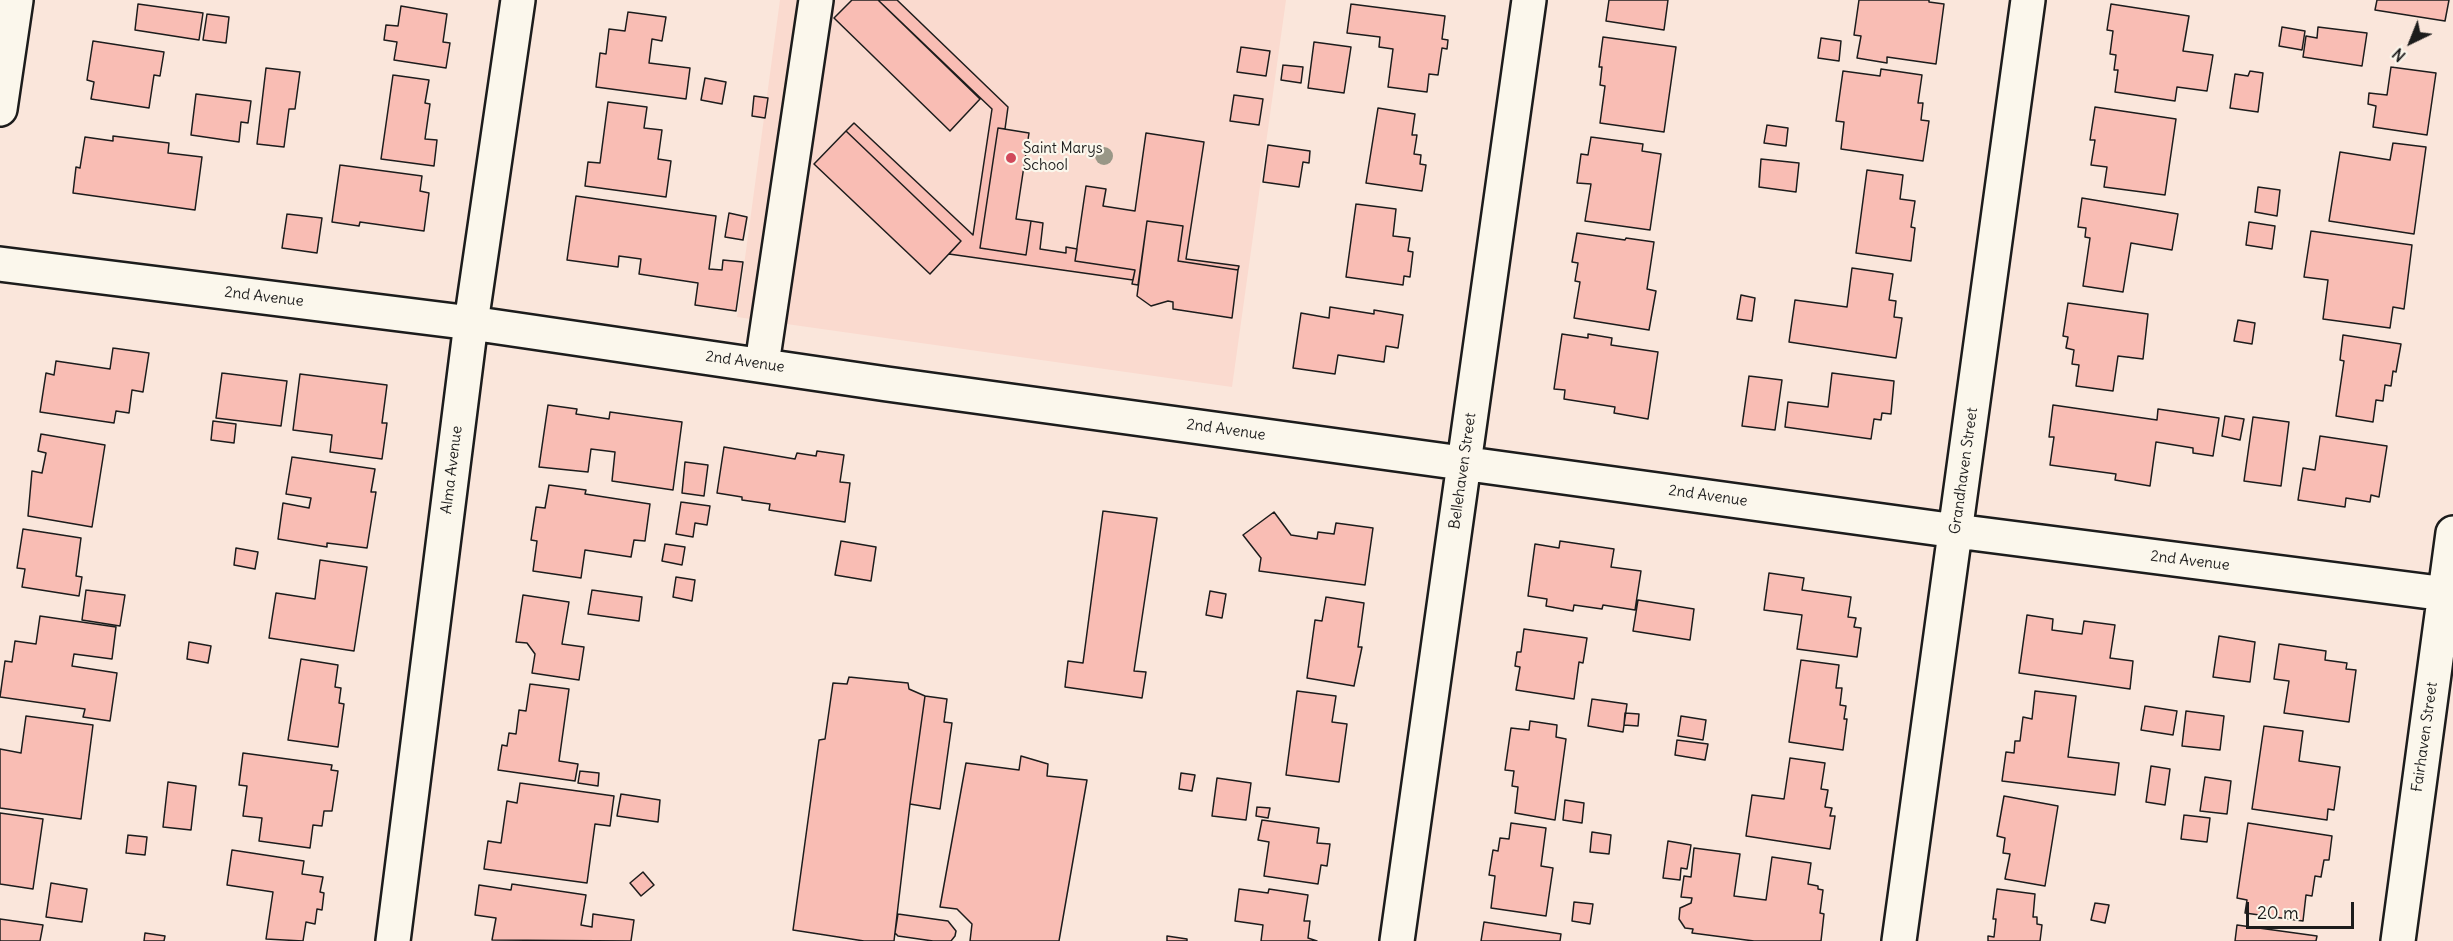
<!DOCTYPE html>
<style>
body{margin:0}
#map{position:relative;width:2453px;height:941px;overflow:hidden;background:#fae6db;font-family:Delius,sans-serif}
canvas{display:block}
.north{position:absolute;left:2381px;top:12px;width:60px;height:60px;-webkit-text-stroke:4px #fbf7ec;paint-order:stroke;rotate:223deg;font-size:16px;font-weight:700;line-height:24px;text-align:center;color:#1c1c1c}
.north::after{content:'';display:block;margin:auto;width:21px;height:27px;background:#1c1c1c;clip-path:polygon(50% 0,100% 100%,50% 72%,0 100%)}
.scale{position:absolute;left:2246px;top:902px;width:108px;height:27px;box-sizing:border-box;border:3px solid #1c1c1c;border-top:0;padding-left:8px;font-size:18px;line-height:21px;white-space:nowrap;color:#1c1c1c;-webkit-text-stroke:4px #fbf7ec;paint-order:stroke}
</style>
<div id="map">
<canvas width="2453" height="941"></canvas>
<div class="north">N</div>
<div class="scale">20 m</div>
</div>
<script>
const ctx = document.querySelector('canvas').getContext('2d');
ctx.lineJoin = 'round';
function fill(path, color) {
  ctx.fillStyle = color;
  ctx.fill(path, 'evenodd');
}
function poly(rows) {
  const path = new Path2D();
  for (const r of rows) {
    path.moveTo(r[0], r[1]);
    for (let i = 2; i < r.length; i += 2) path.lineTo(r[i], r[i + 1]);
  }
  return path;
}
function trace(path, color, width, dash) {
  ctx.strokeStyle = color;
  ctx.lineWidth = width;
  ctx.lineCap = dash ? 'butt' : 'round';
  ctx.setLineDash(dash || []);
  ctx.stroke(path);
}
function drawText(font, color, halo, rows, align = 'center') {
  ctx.font = font + ' Delius,sans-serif';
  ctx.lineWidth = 4.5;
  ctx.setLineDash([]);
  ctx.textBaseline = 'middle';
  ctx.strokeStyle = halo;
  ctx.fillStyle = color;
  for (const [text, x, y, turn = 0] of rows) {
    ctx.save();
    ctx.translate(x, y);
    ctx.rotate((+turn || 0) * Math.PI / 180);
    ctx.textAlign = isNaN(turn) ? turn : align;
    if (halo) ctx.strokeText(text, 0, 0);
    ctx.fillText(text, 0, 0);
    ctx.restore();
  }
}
const built = poly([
 [780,0,1286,0,1232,387,737,317]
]);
const building = poly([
 [852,0,878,0,980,99,950,131,834,18,852,0],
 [878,0,897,0,1008,107,1005,129,998,128,980,248,1026,255,1031,221,1043,223,1040,249,1066,253,1066,247,1077,249,1075,261,1135,270,1133,280,949,254,961,241,846,131,854,123,973,235,992,109,878,0],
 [1609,0,1668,0,1664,30,1606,21,1609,0],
 [1859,0,1929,0,1929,2,1944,4,1936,64,1887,57,1887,63,1857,58,1861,36,1854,35,1859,0],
 [2377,0,2449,0,2445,21,2375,10,2377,0],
 [138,4,203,13,199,40,135,30,138,4],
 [1351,4,1445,16,1442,39,1448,40,1447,49,1442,48,1438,75,1429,74,1427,92,1388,87,1393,49,1379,47,1380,37,1347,33,1351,4],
 [2111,4,2189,16,2183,51,2213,55,2207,91,2177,87,2175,101,2115,92,2118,70,2114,70,2116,55,2110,54,2113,31,2107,30,2111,4],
 [401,6,447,14,443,42,450,43,446,68,394,60,397,42,384,40,386,25,398,26,401,6],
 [628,12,666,17,662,41,652,39,649,63,690,68,686,99,596,87,600,53,606,54,609,29,625,31,628,12],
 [207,14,229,17,226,43,203,40,207,14],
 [2282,27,2305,31,2302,50,2279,46,2282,27],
 [2318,27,2367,33,2362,66,2303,57,2306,36,2317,38,2318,27],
 [1603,37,1676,47,1664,132,1600,123,1605,86,1600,85,1602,67,1599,67,1603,37],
 [1821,38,1841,41,1839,61,1818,58,1821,38],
 [93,41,164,52,160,76,154,75,149,108,91,99,94,82,87,80,93,41],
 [1314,42,1351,47,1344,93,1308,88,1314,42],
 [1241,47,1270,51,1266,76,1237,72,1241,47],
 [1283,65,1303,67,1301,83,1281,80,1283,65],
 [2391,67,2436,73,2427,135,2373,127,2376,106,2368,104,2369,93,2387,95,2391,67],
 [266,68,300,72,295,109,289,109,284,147,257,144,266,68],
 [1881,69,1922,75,1918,103,1923,103,1921,120,1929,121,1923,161,1841,149,1844,122,1836,121,1843,71,1880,76,1881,69],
 [2250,71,2263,73,2258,112,2230,108,2235,74,2248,76,2250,71],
 [393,75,429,80,425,103,430,104,425,139,437,140,434,166,381,159,393,75],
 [705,78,726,82,722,104,701,100,705,78],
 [196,94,251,101,248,123,241,122,239,142,191,135,196,94],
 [1234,95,1263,99,1259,125,1230,121,1234,95],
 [754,96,768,98,765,118,752,116,754,96],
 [608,102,647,107,644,128,662,130,658,159,671,161,666,197,585,186,588,162,600,163,608,102],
 [2095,107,2176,119,2165,195,2104,187,2107,167,2091,165,2095,140,2090,140,2095,107],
 [1378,108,1415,114,1412,135,1417,135,1414,154,1421,155,1420,164,1426,165,1422,191,1366,183,1378,108],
 [1767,125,1788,128,1786,146,1764,143,1767,125],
 [998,128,1029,133,1016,219,1031,221,1026,255,980,248,998,128],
 [846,131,961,241,930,274,814,164,846,131],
 [1146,133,1204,142,1186,259,1239,266,1238,270,1178,261,1183,226,1147,221,1138,285,1132,284,1135,270,1075,261,1086,186,1106,189,1103,206,1135,211,1146,133],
 [113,136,169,143,168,153,202,157,195,210,73,193,76,167,80,168,85,137,113,141,113,136],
 [1591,137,1643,144,1642,151,1661,154,1650,230,1585,221,1591,184,1577,183,1581,154,1588,155,1591,137],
 [2393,143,2426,147,2414,234,2329,221,2340,152,2390,160,2393,143],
 [1268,145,1310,151,1309,163,1303,162,1299,187,1263,182,1268,145],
 [1761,159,1799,163,1796,192,1759,187,1761,159],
 [340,165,422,176,420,191,429,193,424,231,360,222,359,226,332,222,340,165],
 [1867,170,1903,175,1900,199,1915,201,1911,227,1915,228,1911,261,1856,253,1867,170],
 [2258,187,2280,190,2277,216,2255,212,2258,187],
 [576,196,716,216,709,269,722,270,723,260,743,262,736,311,695,305,698,283,639,274,641,259,619,256,618,267,567,260,576,196],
 [2082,198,2178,214,2172,250,2131,243,2123,292,2083,286,2090,238,2085,237,2086,228,2078,227,2082,198],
 [1356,204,1396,209,1393,236,1410,238,1408,251,1413,252,1410,277,1404,276,1403,285,1346,277,1356,204],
 [729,213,747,217,743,240,725,237,729,213],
 [287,214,322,218,317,253,282,248,287,214],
 [1147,221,1183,226,1178,261,1238,270,1232,318,1173,309,1173,302,1168,301,1151,306,1137,296,1147,221],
 [2249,222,2275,226,2272,249,2246,245,2249,222],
 [2311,231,2412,245,2404,309,2393,307,2390,328,2323,319,2328,280,2304,277,2311,231],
 [1577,233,1625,240,1626,238,1654,242,1647,289,1656,291,1649,330,1574,318,1580,282,1575,281,1578,263,1572,262,1577,233],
 [1852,268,1893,274,1889,300,1896,301,1894,317,1902,318,1896,358,1789,342,1795,300,1847,307,1852,268],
 [1741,295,1755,298,1752,321,1737,319,1741,295],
 [2068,303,2148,314,2143,359,2118,356,2113,391,2076,386,2079,365,2072,364,2074,350,2066,348,2068,337,2063,336,2068,303],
 [1330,307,1374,314,1374,310,1403,315,1398,348,1386,346,1384,362,1338,355,1335,374,1293,368,1301,313,1329,318,1330,307],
 [2238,320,2255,323,2252,344,2234,341,2238,320],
 [1562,334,1588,338,1588,334,1612,338,1611,345,1658,352,1648,419,1614,413,1615,407,1564,399,1565,390,1554,389,1562,334],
 [2343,335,2401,344,2396,372,2393,371,2391,386,2385,385,2383,401,2376,400,2373,422,2336,416,2344,361,2340,360,2343,335],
 [113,348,149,353,143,392,132,390,129,413,116,411,114,423,40,412,46,373,54,375,56,361,110,369,113,348],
 [222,373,287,381,281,426,216,418,222,373],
 [1832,373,1894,381,1891,414,1882,413,1881,420,1874,419,1871,439,1785,427,1788,402,1828,407,1832,373],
 [300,374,387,385,382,423,387,423,382,459,330,452,332,435,293,430,300,374],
 [1749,376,1782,380,1775,430,1742,426,1749,376],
 [548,405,577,409,576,414,609,419,610,412,682,422,673,490,612,481,615,452,591,449,588,472,539,467,548,405],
 [2053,405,2157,420,2158,409,2219,418,2213,456,2193,453,2193,448,2156,442,2150,486,2115,480,2116,474,2050,465,2054,437,2049,437,2053,405],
 [2225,416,2244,419,2240,440,2222,436,2225,416],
 [2253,417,2289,422,2281,486,2244,481,2253,417],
 [213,421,236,424,234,443,211,440,213,421],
 [41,434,105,445,92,527,28,516,32,471,42,473,46,453,38,451,41,434],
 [2320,436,2387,446,2379,497,2371,495,2370,502,2346,498,2345,507,2298,500,2303,468,2315,470,2320,436],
 [724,447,795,459,797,453,816,456,817,451,844,455,840,482,850,483,845,522,769,510,770,504,742,500,742,497,717,493,724,447],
 [292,457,375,469,371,492,376,492,367,548,327,543,327,547,278,539,283,503,309,508,311,498,286,494,292,457],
 [685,462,708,465,704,496,682,493,685,462],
 [549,485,586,490,585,494,650,504,645,541,634,540,631,557,585,550,581,578,533,571,537,541,531,540,536,507,545,508,549,485],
 [681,502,710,506,707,525,695,523,693,537,676,534,681,502],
 [1103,511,1157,518,1134,671,1146,672,1142,698,1065,687,1068,661,1083,663,1103,511],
 [1274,512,1291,535,1317,539,1318,532,1334,534,1336,523,1373,528,1365,585,1259,571,1261,558,1243,535,1274,512],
 [23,529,81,538,76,576,82,577,79,596,22,587,25,569,17,568,23,529],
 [841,541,876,547,871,581,835,575,841,541],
 [1560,541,1614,549,1611,567,1641,571,1635,610,1603,605,1602,609,1574,605,1573,611,1546,606,1547,599,1528,596,1535,544,1559,548,1560,541],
 [665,544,685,547,682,565,662,561,665,544],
 [236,548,258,552,255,569,234,565,236,548],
 [320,560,367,567,354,651,269,638,276,593,315,599,320,560],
 [1769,573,1804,578,1802,590,1851,597,1848,617,1856,618,1854,627,1861,628,1857,657,1797,649,1802,615,1764,610,1769,573],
 [676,577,695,580,692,601,673,597,676,577],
 [86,590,125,595,120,626,82,620,86,590],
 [592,590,642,597,639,621,588,614,592,590],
 [1210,591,1226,594,1222,618,1206,615,1210,591],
 [523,595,569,602,562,644,584,647,579,680,532,673,535,654,527,643,516,642,523,595],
 [1326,597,1364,603,1358,647,1362,647,1354,686,1307,678,1315,620,1322,621,1326,597],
 [1638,600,1694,609,1690,640,1633,631,1638,600],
 [2027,615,2053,619,2052,630,2082,634,2084,621,2115,625,2110,658,2133,661,2130,689,2019,673,2027,615],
 [40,616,116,627,112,659,74,654,72,666,117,673,110,721,83,717,85,709,0,697,5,661,12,662,15,641,36,644,40,616],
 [1524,629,1587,638,1583,663,1579,662,1574,699,1516,690,1520,667,1515,666,1517,652,1521,652,1524,629],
 [2219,636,2255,642,2250,682,2213,677,2219,636],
 [189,642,211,646,208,663,187,659,189,642],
 [2279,644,2326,651,2325,660,2347,663,2346,669,2356,670,2349,722,2284,713,2289,681,2274,679,2279,644],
 [301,659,338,665,335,687,341,688,339,703,344,704,338,747,288,740,301,659],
 [1801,660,1839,665,1836,688,1842,688,1840,705,1846,706,1844,719,1847,719,1843,750,1789,742,1801,660],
 [849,677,908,683,909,689,925,696,910,804,894,941,864,941,793,930,819,740,825,739,833,683,847,684,849,677],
 [530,684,569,689,559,761,578,764,575,781,498,770,502,745,507,746,509,733,516,734,519,710,526,711,530,684],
 [1297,691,1336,696,1332,722,1347,724,1339,782,1286,775,1297,691],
 [2035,691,2076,696,2068,757,2119,763,2115,795,2002,781,2006,752,2014,753,2015,741,2020,741,2023,717,2032,719,2035,691],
 [925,696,947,699,944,722,952,723,940,809,910,804,925,696],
 [1592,699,1627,704,1623,732,1588,726,1592,699],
 [2145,706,2177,711,2173,735,2141,730,2145,706],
 [2186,711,2224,716,2220,750,2182,746,2186,711],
 [1625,713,1639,714,1638,726,1624,725,1625,713],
 [26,716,93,725,81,819,0,808,0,749,21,753,26,716],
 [1681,716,1706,720,1703,740,1678,736,1681,716],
 [1530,721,1557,725,1556,737,1566,739,1555,820,1515,813,1518,787,1512,786,1514,771,1505,770,1511,728,1529,730,1530,721],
 [2264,726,2303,731,2299,761,2340,767,2334,810,2328,809,2327,820,2252,809,2264,726],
 [1677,740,1708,744,1705,760,1675,755,1677,740],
 [243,753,332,765,331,770,338,771,332,811,324,811,322,826,313,825,310,848,259,841,262,818,243,816,247,786,239,785,243,753],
 [1021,756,1048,764,1047,776,1087,780,1059,941,970,941,972,924,957,909,940,907,966,763,1019,770,1021,756],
 [1790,758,1825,763,1821,789,1828,790,1825,807,1832,808,1830,816,1835,816,1830,849,1746,836,1752,795,1784,799,1790,758],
 [2151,766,2170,769,2165,805,2146,802,2151,766],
 [580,771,599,773,598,786,578,783,580,771],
 [1181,773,1195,775,1192,791,1179,789,1181,773],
 [2205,777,2231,781,2227,814,2200,811,2205,777],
 [1217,778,1251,783,1246,820,1212,816,1217,778],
 [168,782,196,786,191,830,163,827,168,782],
 [520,783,614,796,610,826,595,824,587,883,484,869,488,841,501,843,507,801,517,803,520,783],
 [621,794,660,800,658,822,617,816,621,794],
 [2004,796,2058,806,2045,886,2005,879,2010,854,2003,853,2005,838,1997,836,2004,796],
 [1565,800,1584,803,1582,823,1563,820,1565,800],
 [1257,807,1270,808,1268,818,1256,816,1257,807],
 [0,813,43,819,33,889,0,884,0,813],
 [2184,815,2210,818,2207,842,2181,839,2184,815],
 [1262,820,1319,828,1317,843,1330,844,1327,866,1321,865,1318,884,1264,876,1269,842,1258,840,1262,820],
 [1511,823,1546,828,1541,866,1553,868,1546,916,1491,908,1495,876,1489,875,1493,850,1498,851,1500,838,1509,839,1511,823],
 [2248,823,2332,836,2329,860,2324,860,2321,877,2315,876,2312,896,2306,895,2303,921,2245,913,2247,900,2237,898,2248,823],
 [1592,832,1611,835,1609,854,1590,852,1592,832],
 [128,835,147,837,145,855,126,853,128,835],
 [1668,841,1691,845,1687,869,1681,868,1680,880,1663,878,1668,841],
 [1694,848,1740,854,1734,896,1766,900,1772,857,1811,863,1808,884,1818,886,1818,889,1823,890,1820,913,1824,914,1821,941,1754,941,1692,933,1693,929,1685,928,1679,919,1680,908,1691,903,1692,898,1681,897,1684,876,1691,877,1694,848],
 [232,850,304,861,302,874,323,877,320,892,324,893,322,910,317,909,315,924,306,922,303,941,266,939,273,892,227,885,232,850],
 [643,872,654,885,641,896,630,883,643,872],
 [51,883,87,889,82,922,46,917,51,883],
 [512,884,586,895,581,925,592,927,593,914,634,920,631,941,492,940,496,918,475,915,479,885,511,890,512,884],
 [1239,889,1268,893,1269,889,1308,895,1304,921,1310,921,1308,938,1317,941,1261,941,1263,925,1235,921,1239,889],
 [1997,889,2035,894,2033,917,2037,917,2037,924,2042,925,2040,941,1988,941,1988,936,1994,937,1996,919,1993,919,1997,889],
 [1574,902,1593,904,1590,924,1572,921,1574,902],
 [2095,903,2109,905,2105,923,2091,920,2095,903],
 [898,914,948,921,956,931,955,936,951,941,933,941,898,936,895,933,898,914],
 [0,919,43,925,40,941,0,941,0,919],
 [1484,922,1561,934,1560,941,1481,941,1484,922],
 [2237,925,2317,936,2316,941,2235,941,2237,925],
 [145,933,165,936,164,941,144,941,145,933],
 [1167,936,1187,939,1187,941,1167,941,1167,936]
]);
const minor = poly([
 [0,109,16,0],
 [0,264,471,323,887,384,1956,531,2453,595],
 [762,364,816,0],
 [393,941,471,323,518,0],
 [1397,941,1529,0],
 [1899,941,2028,0],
 [2398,941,2453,533]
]);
const trees = [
 [1104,156]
];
const markers = [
 [1011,158,6,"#d1495b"]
];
const poiNames = [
 ["Saint Marys",1023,149],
 ["School",1023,166]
];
const streetNames = [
 ["2nd Avenue",264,297,7],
 ["2nd Avenue",745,362,8],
 ["2nd Avenue",1226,430,8],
 ["Alma Avenue",452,470,-83],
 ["Bellehaven Street",1463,471,-82],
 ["Grandhaven Street",1964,471,-82],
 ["2nd Avenue",1708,496,8],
 ["2nd Avenue",2190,561,7],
 ["Fairhaven Street",2425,737,-82]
];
fill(built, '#fadacf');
fill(building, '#f9bdb4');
trace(building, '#1c1c1c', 1.5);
trace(minor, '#1c1c1c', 38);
trace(minor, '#fbf7ec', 33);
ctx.fillStyle = '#999787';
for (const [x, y] of trees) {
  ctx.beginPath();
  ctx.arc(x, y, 9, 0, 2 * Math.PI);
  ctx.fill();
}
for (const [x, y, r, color] of markers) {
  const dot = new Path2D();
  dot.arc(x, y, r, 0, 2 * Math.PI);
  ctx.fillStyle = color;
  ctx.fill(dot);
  trace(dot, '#fbf7ec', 2);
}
drawText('15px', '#1c1c1c', '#fbf7ec', poiNames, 'left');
drawText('15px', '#1c1c1c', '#fbf7ec', streetNames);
</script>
